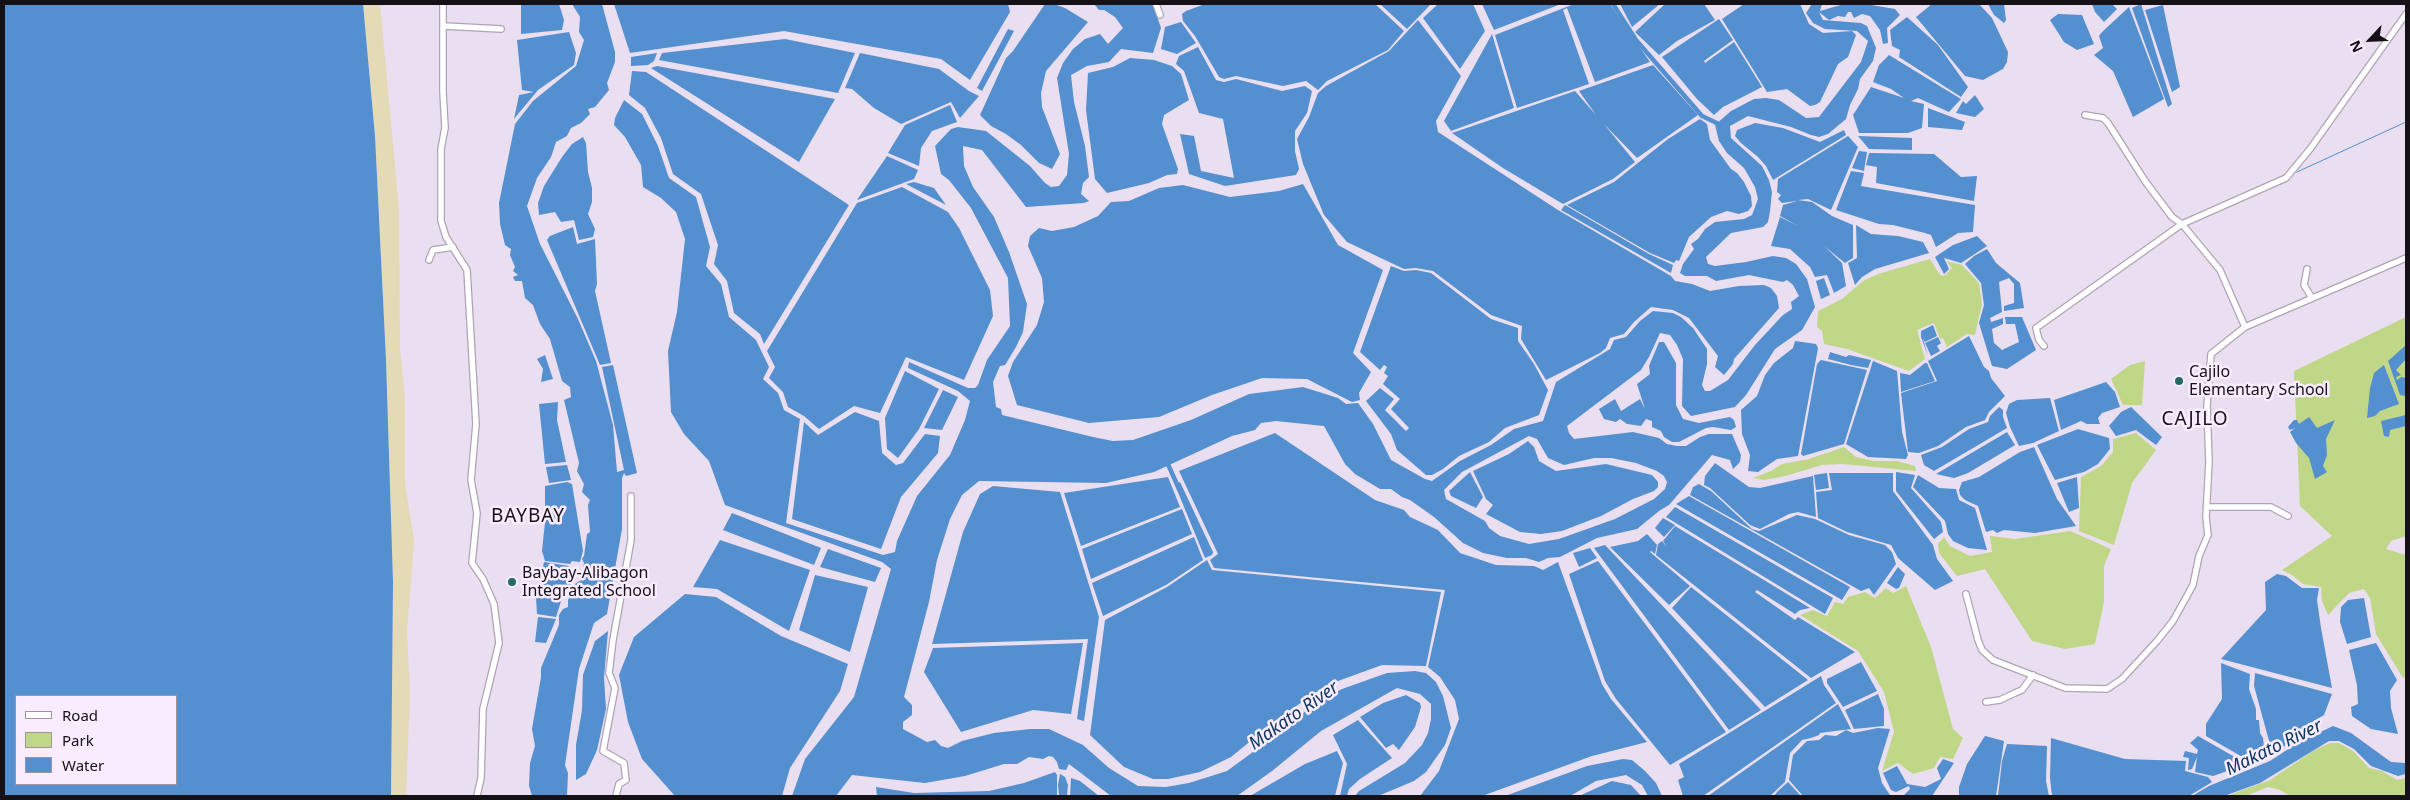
<!DOCTYPE html>
<style>
body{margin:0}
#map{position:relative;width:2410px;height:800px;overflow:hidden;background:#eadef1;font-family:"Noto Sans",sans-serif}
canvas{display:block}
.frame{position:absolute;inset:0;border:5px solid #151117;pointer-events:none}
.legend{position:absolute;left:15px;top:695px;width:162px;height:90px;box-sizing:border-box;background:#f8ecfe;border:1px solid #9d94a2;margin:0;padding:6px 9px;list-style:none;font-size:15px;color:#151117}
.legend li{display:flex;align-items:center;gap:10px;height:25px}
.legend b{width:25px;border:1px solid #9d94a2}
.north{position:absolute;left:2345px;top:15px;width:50px;height:50px;-webkit-text-stroke:4px #f8ecfe;paint-order:stroke;rotate:245deg;font-size:14px;font-weight:700;line-height:20px;text-align:center;color:#151117}
.north::after{content:'';display:block;margin:auto;width:18px;height:22px;background:#151117;clip-path:polygon(50% 0,100% 100%,50% 72%,0 100%)}
</style>
<div id="map">
<canvas width="2410" height="800"></canvas>
<div class="frame"></div>
<ul class="legend">
<li><b style="height:6px;background:#fff"></b>Road</li>
<li><b style="height:14px;background:#c0d788"></b>Park</li>
<li><b style="height:14px;background:#548fcf"></b>Water</li>
</ul>
<div class="north">N</div>
</div>
<script>
const ctx = document.querySelector('canvas').getContext('2d');
ctx.lineJoin = 'round';
function fill(path, color) {
  ctx.fillStyle = color;
  ctx.fill(path, 'evenodd');
}
function poly(rows) {
  const path = new Path2D();
  for (const r of rows) {
    path.moveTo(r[0], r[1]);
    for (let i = 2; i < r.length; i += 2) path.lineTo(r[i], r[i + 1]);
  }
  return path;
}
function trace(path, color, width, dash) {
  ctx.strokeStyle = color;
  ctx.lineWidth = width;
  ctx.lineCap = dash ? 'butt' : 'round';
  ctx.setLineDash(dash || []);
  ctx.stroke(path);
}
function drawText(font, color, halo, rows, align = 'center') {
  ctx.font = font + ' "Noto Sans",sans-serif';
  ctx.lineWidth = 5;
  ctx.setLineDash([]);
  ctx.textBaseline = 'middle';
  ctx.strokeStyle = halo;
  ctx.fillStyle = color;
  for (const [text, x, y, turn = 0] of rows) {
    ctx.save();
    ctx.translate(x, y);
    ctx.rotate((+turn || 0) * Math.PI / 180);
    ctx.textAlign = isNaN(turn) ? turn : align;
    if (halo) ctx.strokeText(text, 0, 0);
    ctx.fillText(text, 0, 0);
    ctx.restore();
  }
}
const green = poly([
 [1930,259,1940,275,1944,276,1952,268,1946,261,1962,265,1979,283,1982,304,1975,335,1967,334,1947,347,1943,338,1940,339,1934,323,1917,330,1925,359,1909,371,1847,349,1824,344,1822,331,1817,327,1818,311,1842,299,1863,281,1878,274],
 [2406,317,2406,536,2391,541,2386,549,2406,555,2406,675,2403,678,2376,634,2370,598,2364,589,2349,593,2328,615,2322,601,2321,587,2303,584,2292,575,2282,570,2332,536,2300,506,2294,371],
 [2145,361,2142,405,2123,405,2111,379,2130,365],
 [2136,433,2156,450,2132,483,2114,545,2079,531,2081,477,2101,466,2113,452,2113,439],
 [1844,447,1856,457,1874,461,1897,461,1915,466,1916,471,1843,464,1822,465,1785,476,1764,480,1753,478,1771,471,1782,464,1809,459],
 [2070,531,2111,549,2104,566,2104,602,2095,644,2065,649,2032,641,1985,569,1957,576,1939,553,1938,544,1944,537,1950,546,1970,556,1992,552,1990,536,2015,539],
 [1906,586,1931,647,1953,729,1963,738,1953,759,1940,757,1934,768,1913,774,1898,763,1882,771,1894,732,1884,692,1858,651,1800,615,1813,610,1827,616,1835,602,1843,604,1848,597,1865,592,1875,598,1886,588,1893,593],
 [2330,743,2339,743,2353,751,2369,768,2382,771,2397,780,2406,778,2406,796,2290,796,2280,790,2268,787,2246,796,2227,796,2270,780,2313,751]
]);
const sand = poly([
 [363,4,380,4,399,210,400,350,405,398,405,483,414,541,407,631,410,695,406,796,391,796,393,582,386,360,375,136]
]);
const water = poly([
 [4,4,363,4,375,136,386,360,393,582,391,796,4,796],
 [16,696,176,696,176,784,16,784],
 [521,4,559,4,564,20,562,30,521,34],
 [572,4,602,4,615,52,615,62,607,83,609,90,595,107,588,109,590,114,581,123,571,128,567,136,556,142,551,157,537,178,527,206,540,244,578,319,596,361,613,425,617,472,624,470,602,367,613,365,637,473,626,476,624,473,622,478,622,529,607,614,594,623,579,669,565,765,568,773,567,796,532,796,529,786,530,763,535,746,532,729,541,677,541,668,559,625,559,615,563,609,568,607,568,600,576,587,575,584,581,580,584,563,582,559,584,556,587,534,590,532,588,505,590,500,582,492,584,484,577,471,579,463,564,400,571,397,570,387,562,381,550,339,540,324,533,305,525,298,522,281,515,281,513,277,518,275,513,271,515,267,510,255,511,249,505,245,500,224,499,203,515,124,533,101,576,66,584,40,579,32,580,17],
 [614,4,1008,4,1010,12,970,80,941,59,784,31,630,53],
 [1045,4,1054,4,1065,8,1088,22,1046,71,1041,93,1042,107,1060,154,1052,169,1039,163,1021,145,1006,134,991,126,980,115,1006,58,1013,51],
 [1094,4,1153,4,1161,28,1153,53,1121,49,1109,62,1087,66,1071,75,1074,102,1085,146,1089,177,1083,183,1081,194,1089,201,1084,203,1026,207,982,150,963,146,964,166,973,187,994,217,1009,252,1027,304,1023,332,1016,347,1005,365,1000,366,993,382,996,407,1001,409,1002,415,1093,437,1113,441,1133,440,1191,420,1249,394,1303,387,1338,398,1346,404,1358,403,1373,424,1391,460,1425,479,1432,481,1460,461,1491,445,1514,429,1543,421,1556,382,1610,349,1614,340,1626,337,1640,321,1653,311,1673,313,1681,317,1693,328,1707,349,1707,364,1702,385,1705,391,1710,391,1728,380,1755,345,1783,315,1792,309,1791,302,1799,296,1793,285,1787,280,1783,282,1749,275,1716,281,1707,276,1685,276,1680,273,1683,264,1694,249,1691,244,1698,239,1705,229,1715,222,1744,219,1752,215,1758,199,1755,187,1744,168,1727,153,1719,141,1715,125,1731,111,1754,99,1766,98,1779,100,1806,118,1819,117,1861,62,1868,41,1857,31,1825,29,1813,23,1806,13,1812,4,1822,4,1820,11,1844,4,1865,4,1895,9,1900,15,1887,28,1888,43,1883,44,1880,30,1870,16,1862,14,1854,18,1851,12,1848,12,1845,17,1838,16,1829,20,1819,12,1823,20,1861,23,1867,26,1876,48,1873,61,1860,79,1858,89,1850,105,1846,119,1828,134,1819,137,1811,135,1791,127,1748,116,1730,126,1731,138,1762,166,1769,180,1772,192,1770,211,1768,222,1763,227,1731,233,1706,257,1708,264,1715,266,1746,262,1773,256,1786,258,1796,264,1807,279,1815,307,1802,330,1775,349,1746,395,1735,407,1691,416,1682,406,1683,359,1677,345,1670,335,1660,333,1649,357,1641,370,1567,426,1569,433,1574,439,1633,432,1659,438,1667,444,1677,446,1686,446,1700,437,1709,434,1732,434,1741,455,1740,462,1733,469,1730,460,1712,455,1669,505,1659,511,1637,529,1597,538,1560,557,1548,558,1539,562,1526,558,1507,558,1483,553,1463,543,1434,517,1410,500,1402,497,1391,489,1380,489,1355,474,1345,464,1324,426,1276,421,1261,423,1255,430,1232,436,1154,472,1106,483,979,481,962,495,950,519,937,560,929,602,904,697,912,705,912,715,903,722,903,729,927,742,935,740,941,746,948,748,962,741,994,733,1030,729,1049,729,1083,745,1109,768,1138,786,1166,787,1189,783,1227,771,1294,722,1312,705,1342,689,1387,673,1415,671,1426,673,1436,682,1443,696,1451,728,1445,745,1426,772,1414,781,1378,796,1355,796,1359,791,1405,763,1422,745,1428,733,1431,719,1431,704,1420,694,1397,688,1321,731,1272,771,1237,796,1111,796,1069,764,1066,770,1059,769,1057,762,1053,757,1049,756,1043,759,1029,757,1017,764,1004,764,965,776,925,783,852,775,836,796,792,796,805,759,854,697,891,569,882,562,725,505,709,461,684,434,671,412,668,351,677,312,685,239,676,212,661,198,643,187,641,165,625,137,614,125,615,118,624,100,642,114,658,146,669,178,696,197,710,247,706,266,721,284,729,317,756,340,769,367,763,379,778,393,784,410,800,419,786,523,883,555,895,552,897,541,917,496,950,455,965,420,970,401,958,391,908,368,909,362,968,388,975,388,978,385,987,360,1010,326,1008,278,971,208,949,180,941,174,935,146,951,129,958,127,986,131,1030,166,1045,183,1051,187,1059,186,1067,175,1069,154,1057,78,1063,63,1073,49,1085,39,1100,34,1108,44,1123,28,1115,17,1104,10,1099,10],
 [1529,436,1537,439,1548,458,1564,465,1594,458,1611,458,1636,463,1657,471,1664,476,1667,482,1665,489,1654,499,1615,519,1559,539,1529,544,1500,536,1489,528,1485,521,1446,499,1444,490,1462,472],
 [1205,4,1375,4,1404,31,1388,50,1327,81,1318,90,1306,81,1283,86,1236,76,1224,79,1219,77,1195,36,1183,21,1182,14,1186,11],
 [1380,4,1428,4,1430,5,1407,29],
 [1438,4,1473,4,1485,31,1460,69,1423,18],
 [1482,4,1561,4,1494,30],
 [1574,4,1610,4,1650,62,1595,82,1567,8,1563,10,1589,84,1517,108,1495,35],
 [1620,4,1660,4,1632,27],
 [1665,4,1704,4,1715,20,1677,41,1659,55,1635,32],
 [1744,4,1800,4,1809,24,1823,33,1852,31,1856,35,1848,57,1838,64,1820,102,1815,105,1810,106,1787,89,1767,92,1722,19],
 [1932,4,1979,4,1992,18,2008,52,2007,62,2003,69,1983,80,1965,76,1916,17],
 [1988,4,2004,4,2006,20,2004,23,1994,15],
 [2092,4,2112,4,2117,9,2104,22,2095,12],
 [2141,4,2172,104,2168,107,2132,8],
 [2163,5,2180,87,2172,92,2145,10],
 [2129,7,2164,99,2133,117,2113,71,2094,55,2103,48,2099,36,2101,33],
 [2058,14,2082,15,2094,44,2077,50,2064,42,2050,20],
 [1907,17,1938,45,1968,87,1961,97,1899,57,1900,50,1892,46,1890,30],
 [1719,19,1733,40,1704,61,1705,63,1734,42,1762,87,1723,107,1714,115,1697,99,1662,57],
 [1418,20,1461,76,1436,121,1438,132,1558,210,1671,276,1675,281,1692,284,1710,291,1739,286,1764,285,1771,288,1777,296,1779,308,1734,359,1733,364,1724,375,1715,367,1718,356,1689,318,1673,310,1651,307,1634,322,1624,334,1610,338,1606,348,1600,353,1546,380,1521,339,1522,326,1491,315,1433,271,1416,268,1404,269,1347,242,1324,215,1303,164,1297,139,1309,117,1318,93,1326,86,1389,51],
 [1181,22,1196,43,1177,54,1161,49,1165,27],
 [1008,29,1014,31,982,91,977,88],
 [569,32,576,53,574,65,538,90,514,119,519,95,534,92,522,90,517,40],
 [1492,34,1514,108,1451,131,1444,121],
 [785,39,855,53,838,93,659,60,662,53],
 [1198,47,1216,80,1224,82,1236,79,1282,91,1305,86,1312,91,1307,113,1295,131,1295,151,1299,169,1296,175,1225,186,1189,174,1180,134,1194,136,1201,171,1234,178,1223,119,1199,113,1184,71,1176,64,1179,56],
 [657,53,654,61,648,65,631,66,631,57],
 [860,53,939,69,969,91,979,96,960,118,951,102,901,124,874,108,852,89,845,88],
 [1889,55,1961,99,1949,112,1918,98,1911,101,1924,104,1922,128,1908,133,1859,133,1853,115,1871,87,1904,98,1891,89,1873,82,1879,65],
 [1130,58,1154,60,1172,66,1181,74,1189,100,1164,115,1162,124,1178,169,1177,174,1167,175,1149,183,1107,193,1095,179,1086,110,1088,73,1113,67],
 [1653,65,1698,115,1637,158,1604,124,1635,162,1613,179,1563,204,1503,168,1452,133,1575,91,1596,115,1579,91],
 [657,66,835,99,799,162,651,68],
 [632,71,646,72,849,205,764,344,760,334,734,313,727,281,714,264,718,245,701,194,673,174,661,138,645,108,629,95],
 [1975,95,1984,109,1975,117,1956,113,1963,101,1966,104],
 [950,105,957,122,932,131,921,148,919,166,888,153,905,125],
 [1928,108,1965,122,1962,130,1928,127],
 [1700,119,1707,124,1710,140,1731,169,1737,173,1744,182,1751,196,1752,206,1748,211,1739,214,1727,211,1711,217,1689,237,1679,261,1676,260,1674,263,1650,253,1567,205,1614,182,1668,139],
 [1755,123,1783,128,1820,142,1844,130,1846,135,1773,180,1766,166,1758,157,1741,143,1735,136,1737,130],
 [1848,136,1858,147,1831,210,1808,199,1798,200,1812,202,1832,216,1853,225,1853,258,1845,263,1824,246,1842,263,1846,286,1834,293,1827,275,1815,277,1810,267,1790,249,1771,246,1780,217,1798,226,1780,216,1783,205,1797,201,1782,203,1778,199,1781,195,1777,192,1778,179],
 [1858,136,1912,138,1912,150,1869,149],
 [583,137,586,143,588,172,592,188,592,202,588,214,595,229,593,237,579,240,574,220,561,222,555,212,539,215,538,203,544,186,562,157,572,144],
 [1859,151,1867,152,1864,171,1852,168],
 [1869,153,1934,154,1961,177,1977,176,1974,201,1876,183,1877,167,1866,165],
 [887,156,918,170,914,179,857,200],
 [1851,171,1864,173,1861,186,1975,205,1973,232,1958,233,1936,247,1931,235,1925,233,1893,225,1879,224,1836,210],
 [914,182,934,188,946,205,906,184],
 [1303,184,1338,245,1383,270,1353,353,1371,372,1359,393,1360,400,1352,402,1307,379,1262,378,1212,395,1159,417,1089,423,1017,405,1008,376,1013,362,1037,325,1044,302,1042,278,1028,246,1030,236,1039,228,1052,231,1074,227,1098,216,1111,202,1129,201,1159,188,1183,185,1230,197,1279,191],
 [902,187,948,212,959,228,990,290,993,316,964,380,906,357,880,413,854,406,819,429,804,416,788,407,783,392,769,378,775,367,767,351,857,203],
 [1565,205,1649,254,1673,265,1671,273,1561,210],
 [1856,225,1871,234,1898,236,1923,242,1929,253,1875,269,1862,277,1855,285,1848,263,1857,258],
 [573,227,577,244,595,239,597,284,595,291,611,363,600,365,547,240,550,236],
 [1977,236,1987,246,1961,263,1944,258,1949,269,1944,274,1935,257,1953,245],
 [1987,249,1996,263,2020,283,2024,308,2004,311,2004,306,2014,303,2014,284,2009,278,1999,282,2002,312,1990,318,1991,322,2003,318,2003,324,1992,329,1994,343,2002,350,2019,342,2015,324,2006,324,2005,317,2022,317,2036,350,2007,369,1992,366,1979,323,1984,305,1981,283,1965,264,1974,256],
 [1391,266,1404,271,1416,270,1431,273,1491,319,1518,328,1518,341,1534,364,1548,390,1539,415,1505,428,1489,442,1459,456,1443,469,1432,475,1426,475,1397,450,1391,434,1366,401,1380,388,1394,399,1385,410,1406,431,1409,428,1391,409,1400,399,1383,384,1388,376,1384,373,1387,367,1384,365,1380,370,1360,352],
 [1824,278,1830,295,1821,299,1816,281],
 [1933,325,1937,336,1925,342,1923,339,1928,356,1921,337,1921,331],
 [1969,336,1984,367,1989,371,1991,378,2005,396,1989,412,1985,420,1966,427,1938,446,1919,453,1908,452,1901,393,1937,381,1928,361],
 [1938,337,1941,343,1937,346,1940,351,1931,356,1925,343],
 [1795,341,1816,344,1818,348,1798,456,1777,459,1758,472,1748,471,1750,455,1742,434,1741,410,1757,396,1765,375,1774,363,1793,348],
 [1659,342,1664,342,1676,363,1676,405,1683,419,1699,423,1730,417,1734,420,1736,427,1731,430,1713,427,1706,428,1679,442,1672,442,1664,437,1661,431,1652,427,1652,421,1646,419,1641,426,1627,424,1620,419,1616,422,1604,419,1599,409,1615,399,1621,411,1640,399,1645,409,1637,384,1650,374,1649,366],
 [2406,345,2406,359,2396,370,2401,375,2396,377,2397,380,2401,377,2406,378,2406,396,2400,395,2388,361],
 [1830,352,1846,357,1849,355,1871,360,1868,368,1851,365,1828,359],
 [545,355,553,379,541,382,543,369,537,359],
 [1821,360,1867,370,1844,444,1803,456,1801,454,1817,364],
 [1873,361,1897,371,1902,432,1908,455,1906,459,1868,457,1846,444],
 [1925,363,1927,363,1935,381,1901,392,1900,373,1910,375],
 [2384,365,2399,404,2380,411,2375,416,2367,418,2370,388,2374,373],
 [905,371,939,389,919,429,898,458,887,449,885,418],
 [2106,382,2115,392,2120,407,2102,413,2098,418,2100,424,2087,424,2081,421,2061,430,2054,400],
 [943,390,958,397,942,430,924,428],
 [2050,398,2059,431,2033,443,2019,446,2010,427,2006,413,2009,404,2017,400],
 [558,402,557,420,566,462,545,464,539,404],
 [1999,407,2003,410,2003,417,2007,428,1934,471,1924,465,1921,455,1942,447,1969,429,1988,422,1990,416],
 [2131,407,2162,437,2156,445,2136,430,2116,436,2109,426,2121,412],
 [855,412,879,421,882,453,896,465,903,463,925,434,940,436,938,453,901,497,881,549,792,519,804,422,818,435],
 [2406,415,2406,426,2390,430,2389,437,2384,436,2381,421],
 [2309,417,2317,428,2335,420,2326,439,2327,455,2323,466,2327,472,2315,479,2309,458,2296,443,2290,432,2295,428,2290,430,2288,427,2294,420,2297,420,2299,424],
 [2078,429,2109,438,2110,449,2098,464,2084,472,2055,480,2037,445],
 [2007,432,2015,445,1968,473,1954,478,1936,474],
 [1275,433,1375,500,1404,510,1410,517,1438,530,1460,553,1496,565,1534,566,1543,570,1558,562,1602,684,1611,699,1647,742,1592,756,1482,796,1420,796,1439,771,1459,719,1455,700,1440,677,1428,667,1445,590,1214,568,1210,560,1218,554,1179,471],
 [1528,441,1534,447,1539,461,1556,471,1606,464,1652,475,1658,482,1658,487,1654,491,1633,499,1601,516,1562,531,1541,534,1520,532,1486,514,1493,505,1486,499,1473,471,1509,454],
 [2034,447,2057,499,2076,526,2035,533,2004,530,1997,533,1993,530,1986,532,1978,506,1965,500,1960,495,1959,490,1962,482,1979,477,2020,452],
 [1715,463,1749,487,1760,488,1813,476,1816,517,1798,512,1789,514,1760,529,1750,525,1710,488,1704,485,1705,476],
 [567,465,571,480,549,483,546,467],
 [1470,472,1483,497,1476,508,1451,496,1449,491],
 [1896,472,1915,475,1911,488,1941,522,1943,532,1934,539,1896,491],
 [1827,473,1829,488,1816,490,1814,475],
 [1829,473,1893,473,1893,491,1933,545,1937,559,1953,581,1935,590,1898,558,1891,545,1847,532,1818,518,1816,492,1832,490],
 [1918,475,1939,488,1956,489,1959,500,1975,508,1987,550,1968,548,1953,541,1948,534,1945,521,1913,487],
 [1168,477,1180,507,1081,546,1064,493],
 [2077,477,2079,508,2069,512,2057,483],
 [567,482,572,484,583,551,580,562,572,561,570,564,545,561,542,551,545,522,545,486],
 [1180,482,1213,552,1212,555,1205,558,1175,485],
 [1699,484,1711,491,1752,529,1759,531,1797,515,1815,519,1849,535,1885,545,1892,552,1896,564,1874,595,1869,588,1861,591,1690,495,1693,487],
 [993,486,1060,492,1099,617,1084,721,1077,719,1088,639,932,644,963,532,980,494],
 [1689,496,1850,587,1842,600,1676,504],
 [1675,507,1833,598,1825,614,1666,517],
 [1182,509,1192,534,1091,579,1082,549],
 [732,513,821,548,814,565,723,530],
 [1663,518,1675,525,1664,537,1655,528],
 [1675,526,1810,608,1800,610,1795,614,1757,590,1755,592,1795,620,1798,617,1855,652,1811,678,1656,555,1658,544,1662,541,1667,547,1663,541],
 [1647,534,1657,545,1655,554,1651,551,1650,552,1690,586,1669,605,1610,547,1638,541],
 [1194,537,1203,560,1166,585,1103,616,1092,583],
 [720,540,810,570,789,631,717,589,693,587],
 [1605,545,1761,710,1729,730,1594,548],
 [1590,548,1597,558,1579,567,1573,553],
 [828,549,881,568,875,582,820,567],
 [1207,560,1212,570,1441,592,1426,666,1382,665,1327,685,1280,717,1231,757,1200,772,1168,779,1153,779,1124,767,1090,735,1105,620,1167,587],
 [1598,561,1726,732,1670,765,1616,699,1605,681,1569,574],
 [544,562,569,566,569,572,579,573,572,578,571,586,562,598,556,617,537,614,536,597],
 [1898,567,1905,574,1899,588,1896,589,1887,583],
 [2277,574,2286,576,2302,588,2319,588,2317,600,2321,628,2332,688,2221,659,2266,610,2265,582],
 [815,575,868,587,850,652,799,630],
 [1691,587,1808,680,1765,707,1672,608],
 [685,594,716,597,781,636,848,664,840,691,790,768,782,796,675,796,642,759,628,722,619,675,634,637],
 [2364,598,2371,637,2347,644,2340,622,2341,607,2348,600],
 [538,617,556,619,546,643,535,642],
 [608,631,604,678,606,709,597,750,586,774,576,780,576,745,582,710,583,675,595,641],
 [1083,643,1071,714,1033,710,961,732,924,672,933,648],
 [2376,643,2397,680,2390,691,2391,708,2398,734,2371,729,2352,716,2351,707,2358,704,2357,685,2349,650],
 [1861,662,1877,691,1843,707,1827,683,1827,679],
 [2221,663,2250,674,2249,689,2256,709,2256,720,2259,720,2260,733,2263,738,2265,757,2251,762,2206,736,2206,724,2222,699],
 [2255,673,2332,694,2324,715,2286,738,2285,746,2274,751,2271,748,2254,686],
 [1821,676,1824,685,1836,703,1703,796,1683,796,1678,780,1684,777,1679,764],
 [1878,694,1884,709,1884,726,1854,729,1845,710],
 [1406,695,1420,703,1421,707,1415,727,1399,750,1393,744,1386,748,1360,717,1383,703],
 [1838,704,1851,729,1820,733,1819,735,1811,738,1802,740,1790,753,1785,782,1770,796,1708,796],
 [1358,720,1392,758,1360,779,1349,789,1347,796,1340,796,1347,764,1333,735],
 [2333,726,2351,733,2391,762,2406,763,2406,774,2398,776,2371,766,2354,749,2339,741,2329,741,2260,783,2224,796,2192,796,2209,786,2270,761,2296,744],
 [1878,728,1890,729,1878,768,1882,783,1890,795,1803,796,1789,780,1793,755,1807,741,1819,740,1825,735,1836,736,1846,730,1853,733],
 [1985,736,2004,741,1996,796,1959,796,1959,787,1967,764],
 [2198,736,2247,764,2213,776,2195,772,2197,757,2192,769,2188,770,2189,758,2183,757,2185,751,2197,754,2198,750,2190,743],
 [2051,738,2125,759,2186,761,2185,771,2208,777,2212,782,2189,796,2052,796,2050,778],
 [2007,744,2047,746,2046,781,2049,796,1998,796,2002,761],
 [1337,751,1343,763,1335,796,1250,796,1305,764],
 [1623,759,1632,760,1645,771,1656,783,1662,796,1648,796,1642,785,1626,775,1596,781,1570,796,1505,796,1587,766],
 [1943,759,1954,763,1932,796,1903,796,1910,789,1909,786,1896,792,1891,790,1883,773,1897,766,1907,784,1925,787,1941,779,1937,768],
 [1055,772,1057,775,1057,796,877,796,876,787,914,793,989,791,1024,783],
 [1060,774,1065,777,1068,785,1067,796,1059,796,1058,785],
 [1071,778,1080,781,1099,796,1070,796],
 [1612,781,1631,785,1641,796,1579,796],
 [1788,782,1801,796,1774,796,1778,791]
]);
const stream = poly([
 [2297,172,2406,122]
]);
const canal = poly([
 [1613,4,1636,40,1702,116,1723,126],
 [1167,462,1179,489]
]);
const minor = poly([
 [443,4,443,92,445,128,441,149,441,221,446,237,467,270,476,424,471,480,477,513,472,563,483,579,494,604,499,643,483,709,481,778,477,796],
 [1156,4,1160,15],
 [444,26,501,29],
 [2085,115,2103,118,2108,123,2145,181,2172,217,2182,224,2220,270,2245,327,2406,258],
 [429,260,433,250,453,247],
 [2307,269,2304,285,2312,298],
 [2044,346,2039,340,2036,328,2182,224,2286,178,2310,149,2406,14],
 [2208,507,2271,507,2288,516],
 [1966,594,1978,640,1982,650,1993,660,2065,688,2107,689,2122,679,2157,641,2173,621,2193,585,2199,556,2208,535,2206,517,2209,462,2207,406,2211,354,2245,327],
 [1986,702,2000,700,2015,693,2022,690,2033,675],
 [616,796,619,784,626,780,624,763,603,751,615,688,609,673,613,640,631,540,631,496]
]);
const markers = [
 [2179,381,5,"#236b62"],
 [512,582,5,"#236b62"]
];
const poiNames = [
 ["Cajilo",2189,372],
 ["Elementary School",2189,390],
 ["Baybay-Alibagon",522,573],
 ["Integrated School",522,591]
];
const waterNames = [
 ["Makato River",1294,716,-35],
 ["Makato River",2274,748,-26]
];
const quarterNames = [
 ["CAJILO",2195,420],
 ["BAYBAY",528,517]
];
fill(green, '#c0d788');
fill(sand, '#e4dab5');
fill(water, '#548fcf');
trace(stream, '#548fcf', 1);
trace(canal, '#548fcf', 4.5);
trace(minor, '#afa4b5', 8);
trace(minor, '#fff', 5.5);
for (const [x, y, r, color] of markers) {
  const dot = new Path2D();
  dot.arc(x, y, r, 0, 2 * Math.PI);
  ctx.fillStyle = color;
  ctx.fill(dot);
  trace(dot, '#f8ecfe', 2);
}
drawText('16px', '#151117', '#f8ecfe', poiNames, 'left');
drawText('italic 18px', '#08345e', '#f8ecfe', waterNames);
ctx.letterSpacing = '1px';
drawText('19px', '#151117', '#f8ecfe', quarterNames);
ctx.letterSpacing = '0px';
</script>
